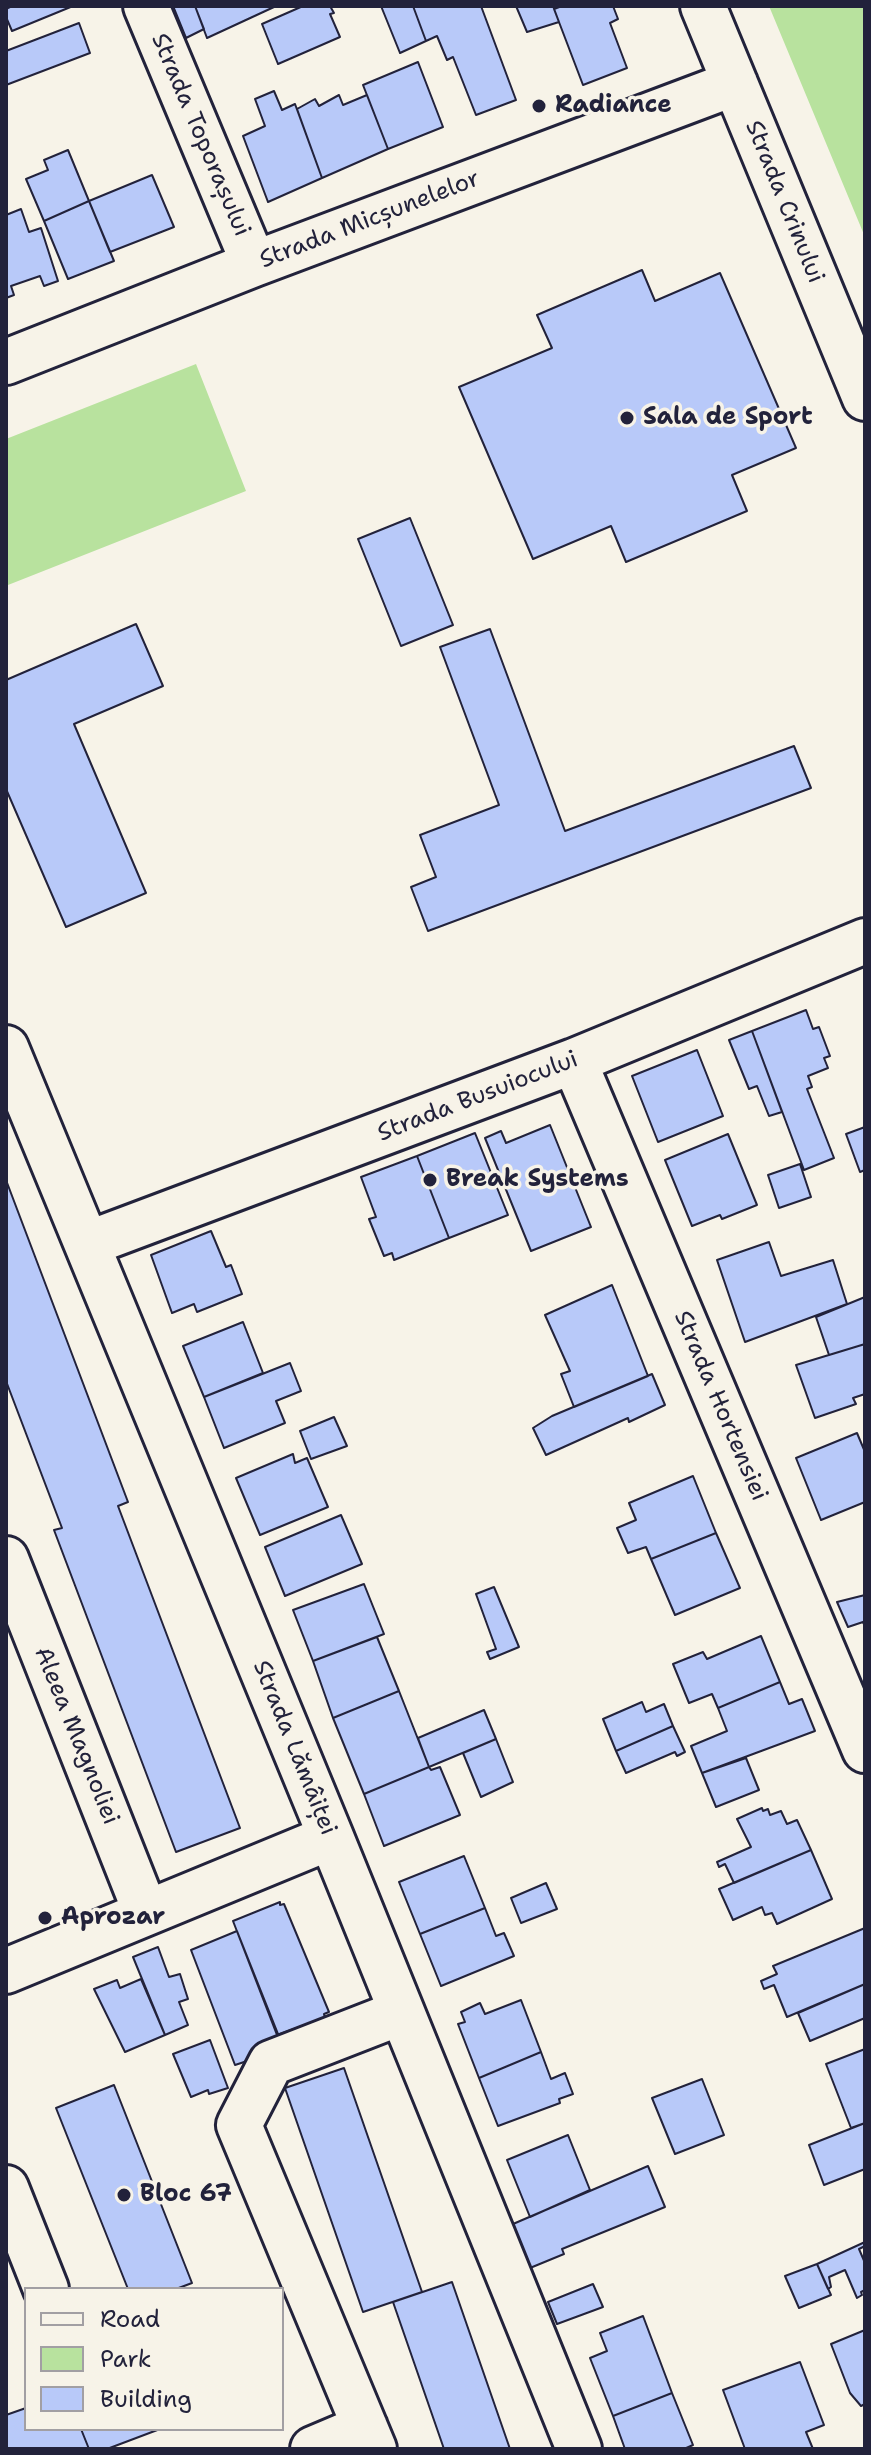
<!DOCTYPE html>
<meta charset="utf-8">
<style>
body{margin:0}
#map{position:relative;width:871px;height:2455px;overflow:hidden;background:#f7f3e8;font-family:"Shantell Sans",sans-serif}
canvas{display:block}
.frame{position:absolute;inset:0;border:8px solid #22223b;pointer-events:none}
.legend{position:absolute;left:24px;top:2287px;width:260px;height:144px;box-sizing:border-box;background:#f7f3e8;border:2px solid #a29fa3;margin:0;padding:10px 14px;list-style:none;font-size:24px;color:#22223b}
.legend li{display:flex;align-items:center;gap:16px;height:40px}
.legend b{width:40px;border:2px solid #a29fa3}
</style>
<div id="map">
<canvas width="871" height="2455"></canvas>
<div class="frame"></div>
<ul class="legend">
<li><b style="height:10px;background:#f7f3e8"></b>Road</li>
<li><b style="height:22px;background:#b8e29e"></b>Park</li>
<li><b style="height:22px;background:#b8c9f9"></b>Building</li>
</ul>
</div>
<script>
const ctx = document.querySelector('canvas').getContext('2d');
ctx.lineJoin = 'round';
function fill(path, color) {
  ctx.fillStyle = color;
  ctx.fill(path, 'evenodd');
}
function poly(rows) {
  const path = new Path2D();
  for (const r of rows) {
    path.moveTo(r[0], r[1]);
    for (let i = 2; i < r.length; i += 2) path.lineTo(r[i], r[i + 1]);
  }
  return path;
}
function trace(path, color, width, dash) {
  ctx.strokeStyle = color;
  ctx.lineWidth = width;
  ctx.lineCap = dash ? 'butt' : 'round';
  ctx.setLineDash(dash || []);
  ctx.stroke(path);
}
function drawText(font, color, halo, rows, align = 'center') {
  ctx.font = font + ' "Shantell Sans",sans-serif';
  ctx.lineWidth = 7;
  ctx.setLineDash([]);
  ctx.textBaseline = 'middle';
  ctx.strokeStyle = halo;
  ctx.fillStyle = color;
  for (const [text, x, y, turn = 0] of rows) {
    ctx.save();
    ctx.translate(x, y);
    ctx.rotate((+turn || 0) * Math.PI / 180);
    ctx.textAlign = isNaN(turn) ? turn : align;
    if (halo) ctx.strokeText(text, 0, 0);
    ctx.fillText(text, 0, 0);
    ctx.restore();
  }
}
const green = poly([
 [769,6,865,6,865,237],
 [196,364,246,491,8,585,6,439]
]);
const building = poly([
 [12,6,73,6,12,31,6,17,6,9,12,6],
 [173,6,195,6,204,29,186,38,173,6],
 [195,6,274,6,274,7,207,38,195,6],
 [303,6,330,6,334,13,330,14,340,37,278,64,262,24,303,6],
 [381,6,413,6,426,41,400,53,381,6],
 [413,6,481,6,516,100,476,115,453,57,447,60,437,36,426,41,413,6],
 [516,6,553,6,559,22,527,32,516,6],
 [562,6,613,6,618,19,610,23,627,68,583,85,554,9,562,6],
 [79,23,90,53,6,85,6,51,79,23],
 [418,62,443,127,388,149,363,85,418,62],
 [274,91,282,110,295,104,322,178,268,202,243,136,265,126,255,99,274,91],
 [339,95,343,105,367,95,388,149,322,178,297,109,315,99,319,106,339,95],
 [68,150,89,201,44,221,26,179,48,170,44,160,68,150],
 [152,175,174,227,110,252,89,201,152,175],
 [89,201,114,261,68,279,44,221,89,201],
 [21,209,29,232,41,228,58,281,44,286,40,276,11,286,14,295,6,298,6,215,21,209],
 [642,270,655,301,720,273,796,448,732,475,747,511,626,562,611,526,533,559,459,387,552,348,537,315,642,270],
 [410,518,453,625,401,646,358,539,410,518],
 [136,624,163,686,74,724,146,893,66,927,6,789,6,680,136,624],
 [490,629,565,831,794,746,811,788,428,931,411,887,436,877,420,835,499,805,440,647,490,629],
 [806,1010,813,1029,819,1027,830,1056,824,1058,828,1068,808,1076,812,1087,807,1089,834,1158,804,1170,752,1031,806,1010],
 [752,1031,782,1112,769,1116,757,1086,749,1089,729,1040,752,1031],
 [697,1050,723,1116,658,1142,632,1076,697,1050],
 [550,1125,591,1227,531,1251,485,1138,501,1131,506,1143,550,1125],
 [865,1127,865,1170,860,1172,846,1134,865,1127],
 [475,1133,508,1215,449,1238,417,1156,475,1133],
 [728,1134,757,1205,722,1219,720,1215,692,1226,665,1160,728,1134],
 [417,1156,449,1238,394,1260,392,1253,384,1256,369,1219,376,1217,361,1177,417,1156],
 [800,1164,811,1197,779,1208,768,1175,800,1164],
 [6,1180,128,1502,118,1506,240,1828,176,1852,54,1530,62,1528,6,1381,6,1180],
 [211,1231,226,1267,231,1265,242,1294,197,1312,194,1304,172,1313,151,1255,211,1231],
 [769,1242,781,1276,833,1260,847,1304,745,1342,717,1260,769,1242],
 [612,1285,648,1376,574,1407,561,1374,570,1371,545,1315,612,1285],
 [865,1297,865,1344,829,1355,816,1317,865,1297],
 [243,1322,263,1373,204,1397,183,1346,243,1322],
 [865,1344,865,1394,853,1398,856,1404,815,1418,796,1365,865,1344],
 [290,1363,301,1391,276,1401,285,1423,224,1448,204,1397,290,1363],
 [652,1374,665,1405,629,1422,628,1418,546,1455,533,1428,552,1416,652,1374],
 [334,1417,347,1446,311,1459,300,1431,334,1417],
 [857,1433,865,1452,865,1502,821,1520,796,1458,857,1433],
 [293,1454,295,1463,307,1458,328,1507,260,1535,236,1478,293,1454],
 [693,1476,716,1533,651,1559,646,1547,628,1553,617,1528,636,1520,629,1503,693,1476],
 [341,1515,362,1564,285,1596,265,1547,341,1515],
 [716,1533,740,1588,675,1615,651,1559,716,1533],
 [364,1584,384,1634,313,1661,293,1610,364,1584],
 [494,1587,519,1647,490,1659,487,1652,496,1649,476,1594,494,1587],
 [865,1595,865,1627,863,1622,848,1627,837,1602,865,1595],
 [761,1636,780,1682,718,1708,712,1694,689,1703,673,1664,703,1652,707,1659,761,1636],
 [377,1637,399,1691,333,1718,313,1661,377,1637],
 [780,1682,789,1704,802,1699,815,1731,702,1773,691,1746,727,1731,718,1708,780,1682],
 [399,1691,429,1767,364,1794,333,1718,399,1691],
 [642,1702,646,1712,664,1704,673,1726,616,1751,603,1719,642,1702],
 [484,1710,496,1739,429,1767,418,1738,484,1710],
 [673,1726,685,1752,677,1756,675,1752,626,1773,616,1751,673,1726],
 [496,1739,513,1782,481,1797,463,1753,496,1739],
 [746,1758,759,1790,716,1807,702,1773,746,1758],
 [429,1767,431,1770,440,1767,460,1815,384,1846,364,1794,429,1767],
 [762,1808,763,1811,768,1809,770,1815,781,1811,787,1824,797,1820,811,1850,734,1883,725,1864,719,1867,717,1862,751,1847,737,1819,762,1808],
 [811,1850,832,1899,777,1924,772,1913,765,1915,762,1907,733,1920,719,1889,811,1850],
 [464,1856,485,1908,420,1934,399,1882,464,1856],
 [546,1883,557,1909,521,1923,511,1898,546,1883],
 [280,1902,280,1905,284,1904,329,2012,324,2014,325,2018,277,2035,233,1921,280,1902],
 [485,1908,496,1936,504,1933,514,1956,441,1986,420,1934,485,1908],
 [865,1928,865,1984,787,2017,774,1985,764,1989,761,1981,777,1974,773,1966,865,1928],
 [237,1931,284,2049,235,2065,191,1950,237,1931],
 [158,1947,169,1977,180,1974,188,1999,179,2002,188,2025,165,2035,133,1957,158,1947],
 [141,1979,165,2035,125,2052,94,1989,117,1980,120,1988,141,1979],
 [865,1984,865,2018,810,2041,798,2013,865,1984],
 [521,2000,541,2052,479,2078,458,2024,465,2022,461,2012,480,2003,485,2014,521,2000],
 [210,2040,228,2088,209,2094,208,2090,191,2097,173,2054,210,2040],
 [865,2049,865,2123,851,2128,826,2064,865,2049],
 [541,2052,551,2079,565,2073,573,2094,559,2099,560,2103,498,2126,479,2078,541,2052],
 [344,2068,422,2292,363,2312,285,2088,344,2068],
 [702,2079,724,2135,675,2154,652,2098,702,2079],
 [114,2085,192,2283,176,2289,128,2289,56,2108,114,2085],
 [865,2123,865,2169,824,2185,809,2145,865,2123],
 [568,2135,590,2190,530,2217,507,2160,568,2135],
 [648,2166,665,2207,562,2249,564,2254,530,2268,513,2224,648,2166],
 [865,2242,865,2246,859,2249,865,2263,865,2290,861,2292,862,2295,857,2298,845,2270,829,2277,831,2287,828,2289,817,2264,865,2242],
 [817,2264,831,2295,799,2308,785,2276,817,2264],
 [452,2282,510,2449,444,2449,393,2302,452,2282],
 [593,2284,603,2307,557,2324,548,2302,593,2284],
 [643,2316,672,2393,613,2416,590,2358,607,2351,600,2333,643,2316],
 [865,2330,865,2404,861,2406,850,2393,831,2344,865,2330],
 [800,2362,824,2425,806,2432,813,2449,745,2449,723,2390,800,2362],
 [672,2393,693,2445,684,2449,625,2449,613,2416,672,2393],
 [26,2408,26,2429,81,2429,89,2449,6,2449,6,2415,26,2408],
 [81,2429,160,2429,107,2449,89,2449,81,2429]
]);
const minor = poly([
 [146,6,254,264],
 [703,6,865,398],
 [6,362,254,264,735,83],
 [6,1048,331,1837,579,2449],
 [574,1061,865,1750],
 [87,1244,574,1061,865,941],
 [6,1559,146,1913],
 [6,1971,331,1837],
 [6,2188,46,2289],
 [313,2449,365,2427],
 [374,2449,239,2125,271,2063,402,2012]
]);
const markers = [
 [539,106,8,"#22223b"],
 [627,418,8,"#22223b"],
 [430,1180,8,"#22223b"],
 [45,1918,8,"#22223b"],
 [124,2195,8,"#22223b"]
];
const poiNames = [
 ["Radiance",555,106],
 ["Sala de Sport",643,418],
 ["Break Systems",446,1180],
 ["Aprozar",61,1918],
 ["Bloc 67",140,2195]
];
const streetNames = [
 ["Strada Toporașului",200,135,67],
 ["Strada Crinului",784,202,68],
 ["Strada Micșunelelor",370,220,-21],
 ["Strada Busuiocului",478,1097,-21],
 ["Strada Hortensiei",720,1406,67],
 ["Aleea Magnoliei",76,1736,68],
 ["Strada Lămâiței",294,1748,68]
];
fill(green, '#b8e29e');
fill(building, '#b8c9f9');
trace(building, '#22223b', 2);
trace(minor, '#22223b', 50);
trace(minor, '#f7f3e8', 44);
for (const [x, y, r, color] of markers) {
  const dot = new Path2D();
  dot.arc(x, y, r, 0, 2 * Math.PI);
  ctx.fillStyle = color;
  ctx.fill(dot);
  trace(dot, '#f7f3e8', 3);
}
drawText('bold 24px', '#22223b', '#f7f3e8', poiNames, 'left');
drawText('24px', '#22223b', '#f7f3e8', streetNames);
</script>
